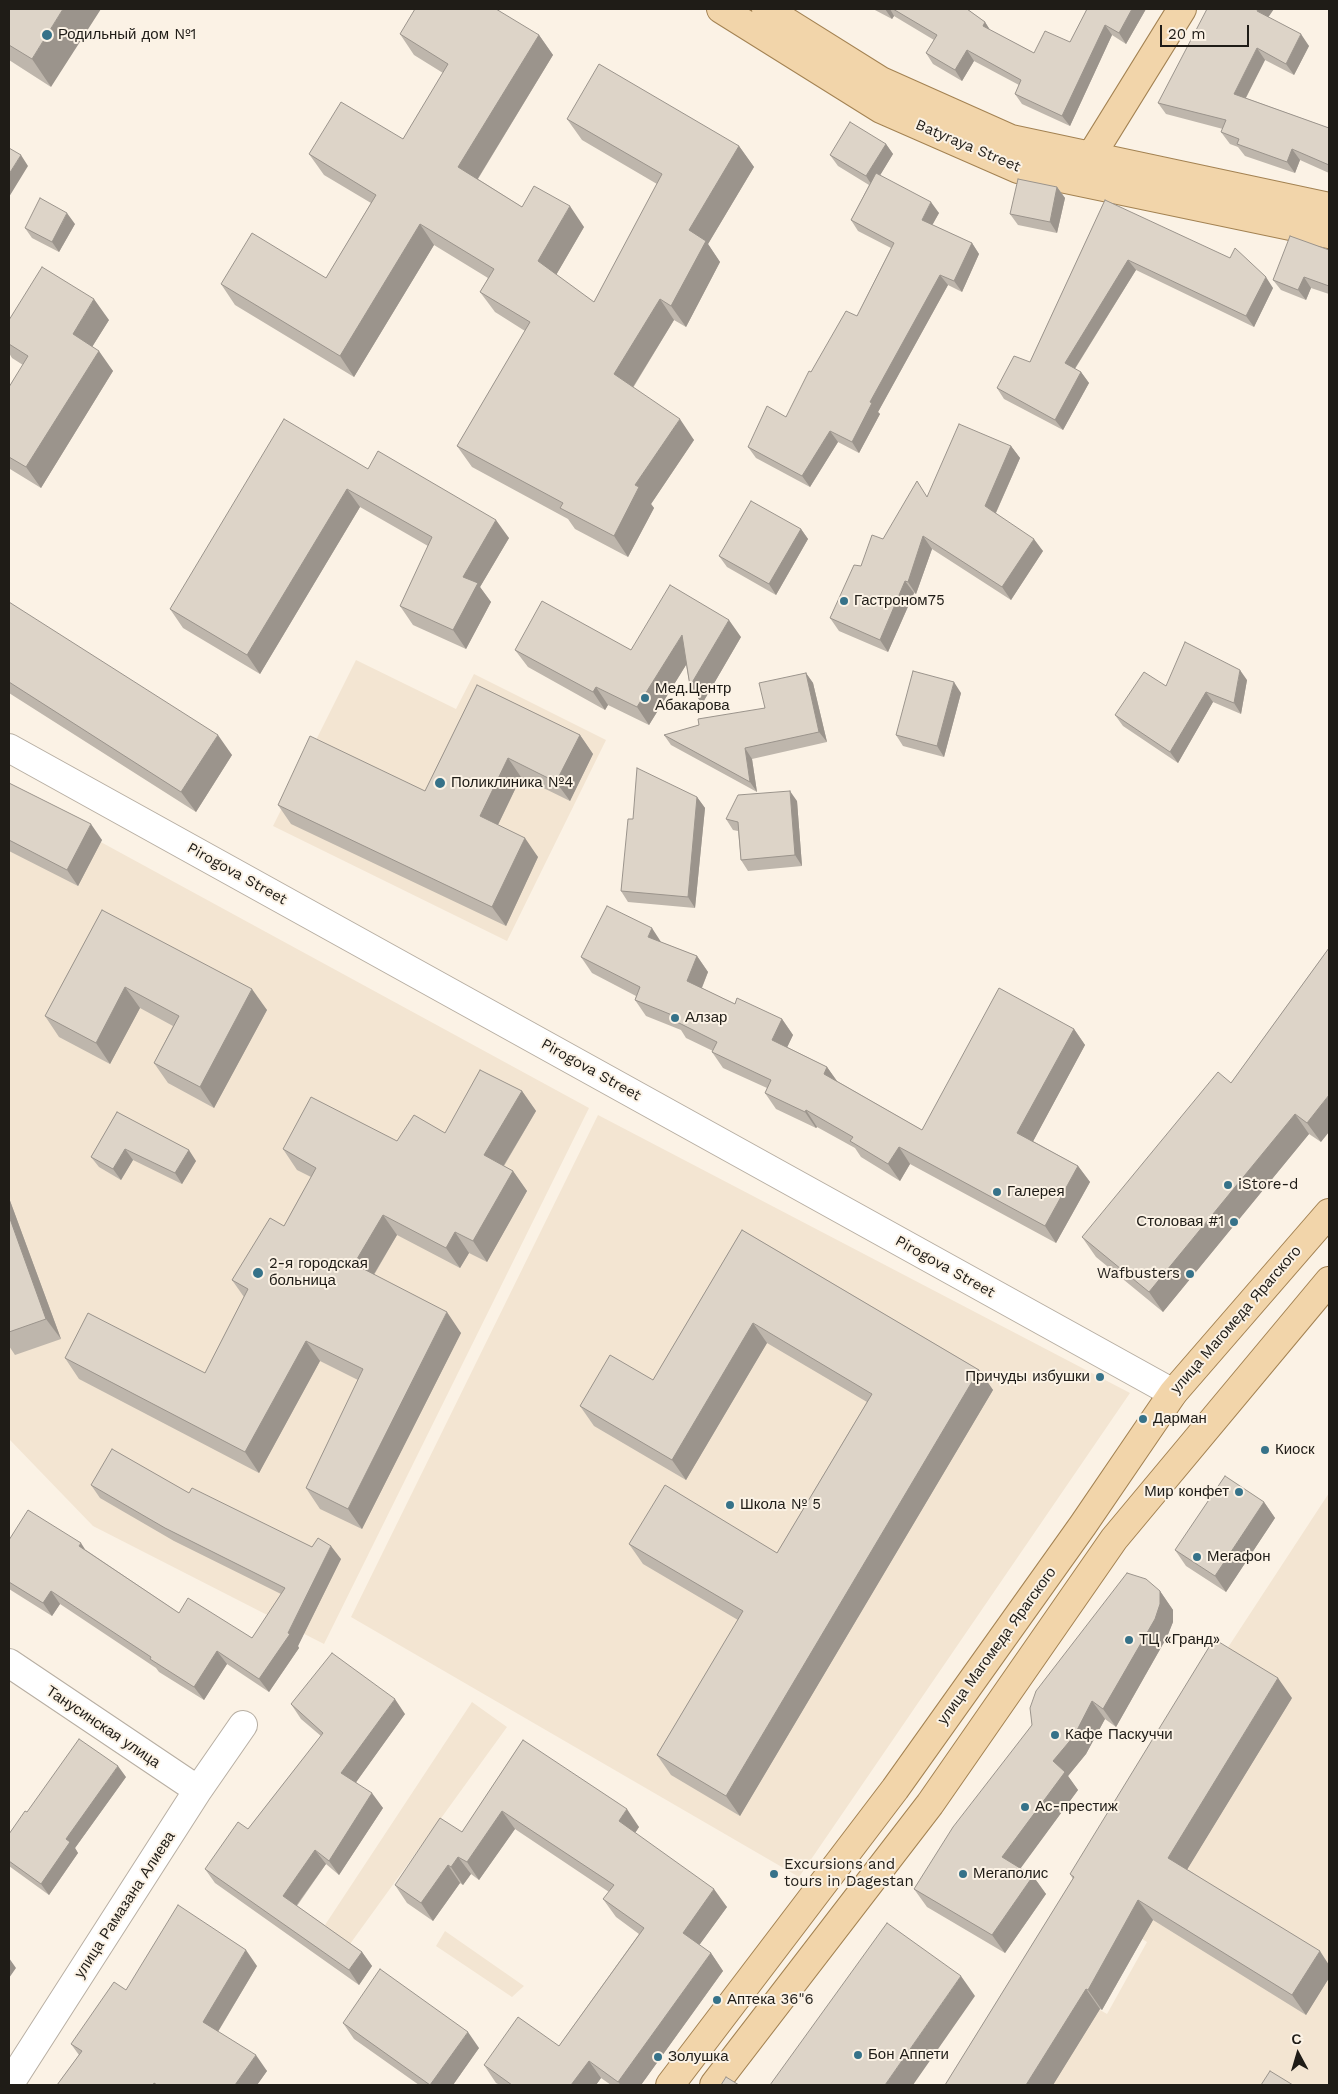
<!DOCTYPE html>
<meta charset="utf-8">
<style>
body{margin:0}
#map{position:relative;width:1338px;height:2094px;overflow:hidden;background:#fbf2e5;font-family:"Work Sans",sans-serif}
canvas{display:block}
.frame{position:absolute;inset:0;border:10px solid #1f1c17;pointer-events:none}
.north{position:absolute;left:1273px;top:2029px;width:50px;height:50px;-webkit-text-stroke:4px #fbf2e5;paint-order:stroke;rotate:354deg;font-size:14px;font-weight:700;line-height:20px;text-align:center;color:#1f1c17}
.north::after{content:'';display:block;margin:auto;width:18px;height:22px;background:#1f1c17;clip-path:polygon(50% 0,100% 100%,50% 72%,0 100%)}
.scale{position:absolute;left:1160px;top:25px;width:89px;height:22px;box-sizing:border-box;border:2px solid #1f1c17;border-top:0;padding-left:6px;font-size:15px;line-height:18px;white-space:nowrap;color:#1f1c17;-webkit-text-stroke:4px #fbf2e5;paint-order:stroke}
</style>
<div id="map">
<canvas width="1338" height="2094"></canvas>
<div class="frame"></div>
<div class="north">С</div>
<div class="scale">20 m</div>
</div>
<script>
const ctx = document.querySelector('canvas').getContext('2d');
ctx.lineJoin = 'round';
function fill(path, color) {
  ctx.fillStyle = color;
  ctx.fill(path, 'evenodd');
}
function poly(rows) {
  const path = new Path2D();
  for (const r of rows) {
    path.moveTo(r[0], r[1]);
    for (let i = 2; i < r.length; i += 2) path.lineTo(r[i], r[i + 1]);
  }
  return path;
}
function trace(path, color, width, dash) {
  ctx.strokeStyle = color;
  ctx.lineWidth = width;
  ctx.lineCap = dash ? 'butt' : 'round';
  ctx.setLineDash(dash || []);
  ctx.stroke(path);
}
function drawText(font, color, halo, rows, align = 'center') {
  ctx.font = font + ' "Work Sans",sans-serif';
  ctx.lineWidth = 4;
  ctx.setLineDash([]);
  ctx.textBaseline = 'middle';
  ctx.strokeStyle = halo;
  ctx.fillStyle = color;
  for (const [text, x, y, turn = 0] of rows) {
    ctx.save();
    ctx.translate(x, y);
    ctx.rotate((+turn || 0) * Math.PI / 180);
    ctx.textAlign = isNaN(turn) ? turn : align;
    if (halo) ctx.strokeText(text, 0, 0);
    ctx.fillText(text, 0, 0);
    ctx.restore();
  }
}
const built = poly([
 [356,660,456,709,474,674,606,740,507,941,273,826],
 [9,792,589,1108,324,1644,93,1526,9,1439],
 [598,1115,1130,1393,799,1877,351,1617],
 [1329,1493,1329,2085,957,2085,1034,1972,1107,2014,1147,1942,1068,1892],
 [472,1702,507,1727,350,1944,325,1925],
 [445,1931,524,1986,512,1997,436,1946]
]);
const minor = poly([
 [9,748,1173,1393],
 [9,1663,198,1790],
 [9,2085,198,1790,243,1725]
]);
const major = poly([
 [721,9,881,109,1018,169,1329,234],
 [766,9,881,81,1011,139,1329,207],
 [1091,173,1091,156,1182,9],
 [670,2085,895,1789,1083,1525,1173,1393,1329,1213],
 [714,2085,930,1804,1114,1539,1329,1281]
]);
const wall = poly([
 [9,9,51,87,9,60],
 [873,9,967,9,985,22,990,30,1034,53,1070,42,1087,9,1146,9,1126,44,1112,35,1070,126,1022,104,1015,94,1019,85,974,61,962,81,933,64,926,53,934,40,894,16,892,19],
 [1268,17,1309,46,1294,75,1265,60,1246,98,1329,128,1329,173,1300,160,1295,173,1245,156,1238,147,1230,144,1221,132,1223,129,1166,114,1158,103],
 [400,34,539,35,553,55,478,179,522,207,584,227,556,275,594,302,657,184,582,140,567,119,739,146,754,167,708,244,720,262,686,327,674,320,633,388,694,440,651,504,654,508,628,557,575,529,568,519,472,467,457,446,525,331,495,312,480,292,488,278,434,245,354,377,235,305,221,284,326,278,371,203,324,175,309,154,403,139,443,73,414,55],
 [886,144,893,154,880,175,939,213,932,225,972,243,979,254,962,292,948,285,878,412,880,414,859,453,838,442,810,487,756,458,748,447,786,417,811,372,857,316,891,248,858,231,851,220,869,185,838,166,830,155],
 [1057,187,1065,198,1057,233,1018,225,1010,214],
 [1105,200,1273,288,1254,327,1136,270,1075,369,1081,372,1089,383,1063,430,1004,399,997,388,1030,362],
 [75,224,59,252,32,238,25,228],
 [1329,250,1329,294,1311,288,1306,300,1281,290,1273,280],
 [9,320,109,320,92,347,113,371,41,488,10,469,9,471,9,387,23,365,12,358,9,353],
 [1011,446,1020,458,996,513,1043,551,1011,600,932,549,916,594,914,593,888,652,839,631,830,618,861,566,928,497],
 [368,469,509,538,480,587,491,602,466,649,413,625,400,606,428,546,360,507,260,674,183,628,170,609],
 [801,529,808,539,776,595,727,567,719,556],
 [9,602,232,755,196,812,9,693],
 [741,637,702,704,690,686,686,665,649,725,608,705,605,710,528,667,515,650,631,650],
 [806,673,813,683,827,742,752,759,757,792,671,745,664,735,765,708],
 [1247,680,1241,714,1213,702,1178,763,1123,726,1115,715,1166,686],
 [477,685,580,735,593,754,570,801,521,777,498,825,538,857,506,926,291,824,278,805,425,791],
 [961,693,944,757,903,746,896,735],
 [9,783,102,840,78,886,9,851],
 [697,797,705,808,695,908,628,902,621,891,633,819],
 [797,801,802,866,748,871,741,860,738,831,733,830,726,819],
 [102,910,267,1010,214,1108,168,1083,154,1063,173,1026,140,1008,110,1064,59,1037,45,1016],
 [661,942,697,956,708,972,702,988,735,1004,782,1019,793,1035,787,1047,827,1067,837,1081,922,1130,1074,1029,1085,1045,1033,1141,1078,1166,1090,1182,1056,1243,910,1164,900,1181,861,1157,855,1148,817,1127,816,1128,776,1109,765,1093,767,1088,723,1068,712,1052,713,1051,686,1038,681,1030,646,1016,635,1000,636,996,592,973,581,957],
 [1329,948,1321,1142,1309,1134,1163,1312,1096,1257,1082,1237,1231,1083],
 [522,1091,536,1111,504,1166,513,1171,527,1191,487,1262,469,1253,460,1268,397,1235,374,1275,461,1333,362,1529,320,1509,306,1488,358,1380,320,1361,259,1473,79,1379,65,1358,205,1373,244,1297,232,1280,284,1226,311,1177,297,1170,283,1149,397,1141,445,1133],
 [117,1112,196,1161,182,1184,133,1160,121,1180,99,1167,91,1157],
 [9,1198,61,1339,15,1355,9,1346],
 [742,1230,979,1370,993,1390,740,1816,671,1775,657,1755,738,1620,643,1564,629,1544,777,1553,867,1402,767,1343,686,1480,594,1426,580,1406,653,1380],
 [91,1485,189,1493,312,1547,341,1559,298,1646,299,1648,269,1692,227,1664,204,1700,159,1672,156,1668,60,1604,52,1616,9,1589,9,1540,86,1550,179,1613,252,1638,281,1594,174,1541,100,1498],
 [1264,1502,1275,1518,1226,1592,1186,1566,1175,1550],
 [1160,1591,1173,1610,1173,1622,1167,1637,1116,1727,1105,1719,1086,1754,1068,1776,1078,1790,1020,1868,1033,1876,1046,1894,1005,1953,927,1907,914,1889,1032,1725],
 [1292,1698,1187,1869,1329,1965,1329,1978,1306,2015,1153,1920,1102,2010,1100,2009,1053,2085,945,2085,1073,1879,1070,1874],
 [291,1704,405,1714,356,1782,383,1808,339,1875,326,1864,297,1906,362,1952,372,1966,359,1985,215,1883,205,1869,248,1829,321,1736,301,1719],
 [523,1740,639,1827,635,1833,727,1907,699,1945,711,1953,723,1971,641,2085,611,2085,601,2078,596,2085,500,2085,496,2083,484,2065,559,2046,639,1934,616,1917,603,1899,609,1892,515,1829,479,1880,471,1874,463,1885,460,1883,433,1921,407,1903,395,1885,462,1832],
 [126,1777,75,1848,78,1853,49,1895,9,1866,9,1834,27,1812],
 [257,1966,218,2032,267,2071,257,2085,57,2085,79,2055,71,2044,126,1990],
 [343,2023,479,2048,453,2085,419,2085,354,2039]
]);
const shadedWall = poly([
 [63,9,101,9,51,87,32,59],
 [885,9,890,9,894,16,892,19],
 [1132,9,1146,9,1126,44,1119,33],
 [1258,9,1274,9,1265,22,1257,11],
 [985,22,992,33,983,26],
 [1105,25,1112,35,1070,126,1062,116],
 [1301,34,1309,46,1294,75,1286,64],
 [539,35,553,55,472,188,458,167],
 [1257,48,1265,60,1242,105,1234,94],
 [967,50,974,61,962,81,955,70],
 [886,144,893,154,873,187,866,176],
 [739,146,754,167,708,244,720,262,686,327,671,306,689,230],
 [1292,149,1300,160,1295,173,1287,162],
 [21,155,28,166,9,197,9,174],
 [1057,187,1065,198,1057,233,1050,222],
 [931,202,939,213,929,231,922,220],
 [570,206,584,227,552,282,538,261],
 [67,213,75,224,59,252,52,242],
 [420,224,434,245,354,377,340,356],
 [972,243,979,254,962,292,954,281],
 [1128,260,1136,270,1072,373,1065,363],
 [940,275,948,285,878,412,880,414,859,453,852,442,870,402],
 [1266,277,1273,288,1254,327,1246,316],
 [1304,277,1311,288,1306,300,1298,290],
 [94,299,109,320,87,355,73,334],
 [660,299,674,320,628,395,614,374],
 [99,351,113,371,41,488,26,467],
 [1081,372,1089,383,1063,430,1055,420],
 [680,419,694,440,651,504,654,508,628,557,614,536,635,485],
 [830,431,838,442,810,487,802,476],
 [1011,446,1020,458,993,519,985,506],
 [347,489,360,507,260,674,247,655],
 [496,520,509,538,480,587,491,602,466,649,453,630,463,577],
 [801,529,808,539,776,595,769,584],
 [923,536,932,549,916,594,908,582],
 [1034,539,1043,551,1011,600,1002,587],
 [905,581,914,593,888,652,880,640],
 [729,620,741,637,702,704,690,686],
 [682,635,694,652,649,725,637,707],
 [1240,670,1247,680,1241,714,1234,703],
 [806,673,813,683,827,742,819,732],
 [954,682,961,693,944,757,937,746],
 [596,687,608,705,605,710,593,692],
 [1206,692,1213,702,1178,763,1170,752],
 [218,735,232,755,196,812,181,792],
 [580,735,593,754,570,801,556,782],
 [745,748,752,759,757,792,750,782],
 [508,758,521,777,493,835,480,816],
 [790,791,797,801,802,866,795,855],
 [697,797,705,808,695,908,688,897],
 [91,824,102,840,78,886,67,870],
 [525,838,538,857,506,926,492,907],
 [652,928,663,945,648,937],
 [697,956,708,972,698,997,687,981],
 [125,987,140,1008,110,1064,96,1043],
 [252,989,267,1010,214,1108,200,1087],
 [782,1019,793,1035,783,1056,772,1040],
 [1074,1029,1085,1045,1029,1149,1017,1133],
 [827,1067,839,1084,824,1074],
 [522,1091,536,1111,498,1175,484,1155],
 [1329,1095,1329,1132,1321,1142,1307,1123],
 [806,1110,817,1127,816,1128,805,1112],
 [1295,1114,1309,1134,1163,1312,1149,1292],
 [899,1147,910,1164,900,1181,888,1164],
 [125,1149,133,1160,121,1180,113,1169],
 [189,1150,196,1161,182,1184,175,1173],
 [1078,1166,1090,1182,1056,1243,1045,1226],
 [513,1171,527,1191,487,1262,473,1241],
 [9,1198,61,1339,46,1319,9,1216],
 [383,1215,397,1235,368,1284,354,1264],
 [455,1232,469,1253,460,1268,446,1248],
 [447,1312,461,1333,362,1529,348,1509],
 [753,1323,767,1343,686,1480,672,1460],
 [306,1341,320,1361,259,1473,245,1452],
 [979,1370,993,1390,740,1816,726,1796],
 [1264,1502,1275,1518,1226,1592,1215,1576],
 [81,1543,90,1557,79,1546],
 [331,1546,341,1559,298,1646,299,1648,269,1692,259,1679,288,1633],
 [51,1591,60,1604,52,1616,43,1603],
 [1160,1591,1173,1610,1173,1622,1167,1637,1116,1727,1103,1709],
 [217,1651,227,1664,204,1700,194,1687],
 [1278,1678,1292,1698,1182,1878,1168,1858],
 [395,1699,405,1714,352,1788,341,1773],
 [1092,1701,1105,1719,1086,1754,1068,1776,1078,1790,1015,1876,1002,1857,1053,1761],
 [118,1766,126,1777,75,1848,78,1853,49,1895,41,1884,66,1839],
 [372,1793,383,1808,339,1875,329,1861],
 [627,1809,639,1827,631,1839,619,1821],
 [502,1811,515,1829,479,1880,467,1862],
 [315,1850,326,1864,293,1910,283,1896],
 [458,1857,471,1874,463,1885,451,1867],
 [448,1865,460,1883,433,1921,421,1903],
 [1033,1876,1046,1894,1005,1953,992,1935],
 [714,1889,727,1907,695,1951,683,1933],
 [1138,1900,1153,1920,1102,2010,1088,1990],
 [246,1950,257,1966,214,2038,203,2022],
 [1320,1951,1329,1965,1329,1978,1306,2015,1292,1995],
 [362,1952,372,1966,359,1985,349,1970],
 [711,1953,723,1971,641,2085,621,2085,618,2082],
 [9,1958,16,1968,9,1978],
 [961,1976,975,1996,913,2085,885,2085],
 [1086,1989,1100,2009,1053,2085,1026,2085],
 [468,2032,479,2048,453,2085,430,2085],
 [256,2055,267,2071,257,2085,235,2085],
 [589,2061,601,2078,596,2085,571,2085]
]);
const building = poly([
 [9,9,63,9,32,59,9,45,9,9],
 [415,9,496,9,539,35,458,167,522,207,534,186,570,206,538,261,594,302,662,174,567,119,599,64,739,146,689,230,706,241,671,306,660,299,614,374,680,419,635,485,639,487,614,536,560,508,563,503,457,446,530,322,480,292,494,269,420,224,340,356,221,284,252,233,326,278,376,195,309,154,341,102,403,139,448,64,400,34,415,9],
 [893,9,967,9,985,22,983,26,1034,53,1045,31,1070,42,1087,9,1132,9,1119,33,1105,25,1062,116,1015,94,1021,80,967,50,955,70,926,53,937,35,893,9],
 [1207,9,1258,9,1257,11,1301,34,1286,64,1257,48,1234,94,1329,128,1329,165,1292,149,1287,162,1237,144,1239,139,1221,132,1226,120,1158,103,1207,9],
 [850,122,886,144,866,176,830,155,850,122],
 [9,148,21,155,9,174,9,148],
 [876,173,931,202,922,220,972,243,954,281,940,275,870,402,872,403,852,442,830,431,802,476,748,447,767,406,786,417,809,371,811,372,846,311,857,316,894,243,851,220,876,173],
 [1018,179,1057,187,1050,222,1010,214,1018,179],
 [40,198,67,213,52,242,25,228,40,198],
 [1105,200,1230,258,1235,248,1266,277,1246,316,1128,260,1065,363,1081,372,1055,420,997,388,1014,356,1030,362,1105,200],
 [1290,236,1329,250,1329,286,1304,277,1298,290,1273,280,1290,236],
 [42,267,94,299,73,334,99,351,26,467,9,457,9,387,28,356,9,344,9,320,42,267],
 [284,419,368,469,378,451,496,520,463,577,478,583,453,630,400,606,432,537,347,489,247,655,170,609,284,419],
 [959,424,1011,446,985,506,1034,539,1002,587,923,536,908,582,905,581,880,640,830,618,854,565,861,566,872,535,883,539,917,481,927,497,959,424],
 [751,501,801,529,769,584,719,556,751,501],
 [670,585,729,620,690,686,682,635,637,707,596,687,593,692,515,650,542,601,631,650,670,585],
 [9,602,218,735,181,792,9,682,9,602],
 [1185,642,1240,670,1234,703,1206,692,1170,752,1115,715,1144,672,1166,686,1185,642],
 [913,671,954,682,937,746,896,735,913,671],
 [806,673,819,732,745,748,750,782,664,735,699,725,698,719,765,708,759,683,806,673],
 [477,685,580,735,556,782,508,758,480,816,525,838,492,907,278,805,310,736,425,791,477,685],
 [637,768,697,797,688,897,621,891,628,819,633,819,637,768],
 [9,783,91,824,67,870,9,840,9,783],
 [790,791,795,855,741,860,738,822,726,819,738,795,790,791],
 [607,906,652,928,648,937,697,956,687,981,735,1004,737,998,782,1019,772,1040,827,1067,824,1074,922,1130,999,988,1074,1029,1017,1133,1078,1166,1045,1226,899,1147,888,1164,850,1141,853,1137,806,1110,805,1112,765,1093,771,1080,712,1052,717,1042,675,1021,677,1017,635,1000,640,987,581,957,607,906],
 [102,910,252,989,200,1087,154,1063,179,1016,125,987,96,1043,45,1016,102,910],
 [1329,948,1329,1095,1307,1123,1295,1114,1149,1292,1082,1237,1218,1072,1231,1083,1329,948],
 [480,1070,522,1091,484,1155,513,1171,473,1241,455,1232,446,1248,383,1215,354,1264,447,1312,348,1509,306,1488,363,1369,306,1341,245,1452,65,1358,88,1313,205,1373,248,1289,232,1280,270,1218,284,1226,316,1168,283,1149,311,1097,397,1141,414,1115,445,1133,480,1070],
 [117,1112,189,1150,175,1173,125,1149,113,1169,91,1157,117,1112],
 [9,1216,46,1319,9,1332,9,1216],
 [742,1230,979,1370,726,1796,657,1755,743,1611,629,1544,665,1485,777,1553,872,1394,753,1323,672,1460,580,1406,610,1355,653,1380,742,1230],
 [112,1449,189,1493,192,1488,312,1547,318,1538,331,1546,288,1633,290,1634,259,1679,217,1651,194,1687,150,1659,151,1657,51,1591,43,1603,9,1582,9,1540,28,1510,81,1543,79,1546,179,1613,188,1598,252,1638,285,1588,165,1528,91,1485,112,1449],
 [1225,1476,1264,1502,1215,1576,1175,1550,1225,1476],
 [1127,1573,1146,1579,1160,1591,1160,1604,1155,1619,1103,1709,1092,1701,1074,1736,1053,1761,1065,1772,1002,1857,1033,1876,992,1935,914,1889,953,1827,1032,1725,1030,1708,1036,1691,1127,1573],
 [1214,1639,1278,1678,1168,1858,1320,1951,1292,1995,1138,1900,1088,1990,1086,1989,1026,2085,945,2085,1074,1877,1070,1874,1214,1639],
 [332,1653,395,1699,341,1773,372,1793,329,1861,315,1850,283,1896,362,1952,349,1970,205,1869,238,1822,248,1829,323,1733,291,1704,332,1653],
 [79,1739,118,1766,66,1839,70,1842,41,1884,9,1861,9,1834,25,1811,27,1812,79,1739],
 [523,1740,627,1809,619,1821,714,1889,683,1933,711,1953,618,2082,589,2061,571,2085,512,2085,484,2065,518,2017,559,2046,644,1928,603,1899,614,1885,502,1811,467,1862,458,1857,451,1867,448,1865,421,1903,395,1885,440,1818,462,1832,523,1740],
 [178,1905,246,1950,203,2022,256,2055,235,2085,157,2085,154,2083,153,2085,57,2085,82,2051,71,2044,114,1982,126,1990,178,1905],
 [887,1923,961,1976,885,2085,770,2085,887,1923],
 [380,1969,468,2032,430,2085,343,2023,380,1969],
 [1270,2071,1293,2085,1261,2085,1270,2071],
 [726,2077,739,2085,721,2085,726,2077]
]);
const markers = [
 [47,35,6,"#367289"],
 [844,601,5,"#367289"],
 [645,698,5,"#367289"],
 [440,783,6,"#367289"],
 [675,1018,5,"#367289"],
 [1228,1185,5,"#367289"],
 [997,1192,5,"#367289"],
 [1234,1222,5,"#367289"],
 [258,1273,6,"#367289"],
 [1190,1274,5,"#367289"],
 [1100,1377,5,"#367289"],
 [1143,1419,5,"#367289"],
 [1265,1450,5,"#367289"],
 [1239,1492,5,"#367289"],
 [730,1505,5,"#367289"],
 [1197,1557,5,"#367289"],
 [1129,1640,5,"#367289"],
 [1055,1735,5,"#367289"],
 [1025,1807,5,"#367289"],
 [774,1874,5,"#367289"],
 [963,1874,5,"#367289"],
 [717,2000,5,"#367289"],
 [858,2055,5,"#367289"],
 [658,2057,5,"#367289"]
];
const poiNames = [
 ["Родильный дом №1",58,35],
 ["Гастроном75",854,601],
 ["Мед.Центр",655,689],
 ["Абакарова",655,706],
 ["Поликлиника №4",451,783],
 ["Алзар",685,1018],
 ["iStore-d",1238,1185],
 ["Галерея",1007,1192],
 ["Столовая #1",1224,1222,"right"],
 ["2-я городская",269,1264],
 ["больница",269,1281],
 ["Wafbusters",1180,1274,"right"],
 ["Причуды избушки",1090,1377,"right"],
 ["Дарман",1153,1419],
 ["Киоск",1275,1450],
 ["Мир конфет",1229,1492,"right"],
 ["Школа № 5",740,1505],
 ["Мегафон",1207,1557],
 ["ТЦ «Гранд»",1139,1640],
 ["Кафе Паскуччи",1065,1735],
 ["Ас-престиж",1035,1807],
 ["Excursions and",784,1865],
 ["tours in Dagestan",784,1882],
 ["Мегаполис",973,1874],
 ["Аптека 36\"6",727,2000],
 ["Бон Аппети",868,2055],
 ["Золушка",668,2057]
];
const streetNames = [
 ["Batyraya Street",968,146,23],
 ["Pirogova Street",237,874,29],
 ["Pirogova Street",591,1070,29],
 ["Pirogova Street",945,1267,29],
 ["улица Магомеда Ярагского",1236,1320,-49],
 ["улица Магомеда Ярагского",997,1646,-54],
 ["Танусинская улица",103,1727,34],
 ["улица Рамазана Алиева",125,1905,-57]
];
fill(built, '#f3e5d2');
trace(minor, '#b7aea2', 30);
trace(major, '#a38252', 30);
trace(minor, '#fff', 28);
trace(major, '#f2d5aa', 28);
fill(wall, '#beb6ac');
fill(shadedWall, '#9b948c');
fill(building, '#ddd4c8');
trace(building, '#9b948c', 1);
for (const [x, y, r, color] of markers) {
  const dot = new Path2D();
  dot.arc(x, y, r, 0, 2 * Math.PI);
  ctx.fillStyle = color;
  ctx.fill(dot);
  trace(dot, '#fbf2e5', 2);
}
drawText('15px', '#1f1c17', '#fbf2e5', poiNames, 'left');
drawText('15px', '#1f1c17', '#fbf2e5', streetNames);
</script>
